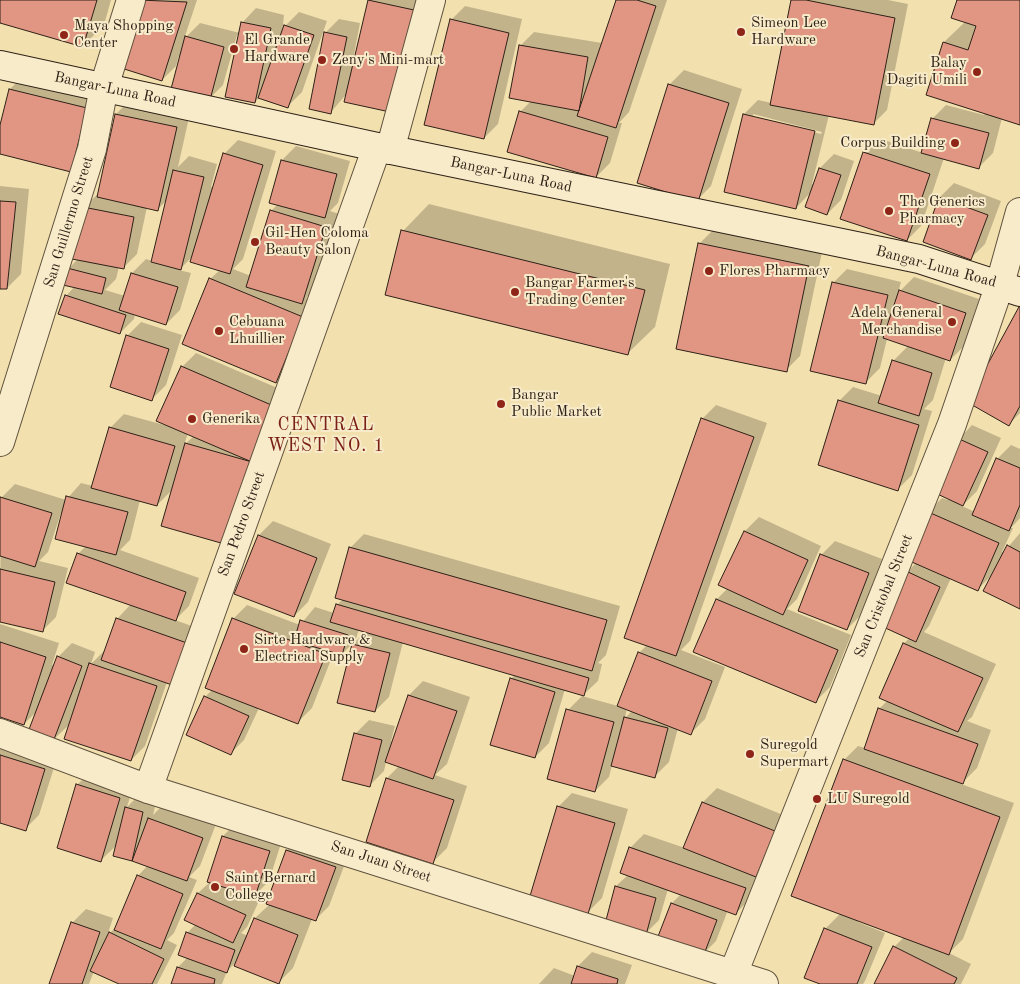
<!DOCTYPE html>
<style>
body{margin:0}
canvas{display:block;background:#f2e0ae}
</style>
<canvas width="1020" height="984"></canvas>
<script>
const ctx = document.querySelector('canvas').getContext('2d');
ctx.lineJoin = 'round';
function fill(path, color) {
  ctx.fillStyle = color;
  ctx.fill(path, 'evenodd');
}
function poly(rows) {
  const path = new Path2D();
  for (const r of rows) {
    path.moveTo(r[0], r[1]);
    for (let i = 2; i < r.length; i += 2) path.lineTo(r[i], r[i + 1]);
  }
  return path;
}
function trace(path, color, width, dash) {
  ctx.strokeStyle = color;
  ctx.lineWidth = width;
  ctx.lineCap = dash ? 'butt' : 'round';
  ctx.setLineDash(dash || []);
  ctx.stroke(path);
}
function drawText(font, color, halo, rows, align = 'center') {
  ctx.font = font + ' "Old Standard TT",serif';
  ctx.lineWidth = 4;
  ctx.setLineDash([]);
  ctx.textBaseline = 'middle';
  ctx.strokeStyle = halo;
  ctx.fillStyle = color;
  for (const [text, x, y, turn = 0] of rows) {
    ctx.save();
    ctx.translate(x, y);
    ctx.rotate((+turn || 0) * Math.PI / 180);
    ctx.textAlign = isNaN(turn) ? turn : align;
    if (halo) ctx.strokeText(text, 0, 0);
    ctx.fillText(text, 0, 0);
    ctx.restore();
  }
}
const shadow = poly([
 [0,0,111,0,104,25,83,46,0,22],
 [140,0,197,0,184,39,200,23,240,33,242,23,256,8,284,15,282,35,285,26,299,12,327,21,302,92,288,106,260,97,255,102,239,35,237,35,223,85,209,99,181,57,179,56,176,66,162,80],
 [369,0,427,0,331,112,325,33,339,19,360,23,353,60,355,60],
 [617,0,667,0,629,112,619,123,622,123,610,163,596,177,520,112,531,101,520,46,534,32,602,43],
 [792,0,888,0,908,4,887,110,873,124,829,115,812,184,814,184,820,168,834,154,854,161,841,200,827,214,811,192,796,208,725,191,744,114,758,100,772,103],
 [753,114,822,132,821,134,753,117],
 [958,0,1020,0,1020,124,1002,118,993,153,979,167,944,158,921,226,907,240,842,218,864,152,878,138,923,153,932,119,946,105,984,115,985,113,928,94,944,42,965,22],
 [465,6,522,19,498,124,484,138,451,20],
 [684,70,742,89,711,186,697,200,639,182,670,84],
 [24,75,100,94,71,171,0,153,0,130,10,89],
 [130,100,190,113,178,167,189,156,217,164,211,187,214,187,224,154,238,140,276,151,243,259,233,269,251,276,271,211,278,204,282,160,296,146,350,161,338,203,330,211,339,214,315,289,306,298,316,303,290,367,276,381,210,279,220,270,193,256,179,270,191,273,180,310,166,324,135,314,134,319,120,333,66,296,75,286,68,269,78,259,84,207,99,193,116,114],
 [167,200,152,261,146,259,132,273,125,296,105,290,116,279,119,267,123,268,137,254,147,207,158,209],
 [954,183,1001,201,985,244,971,258,924,241,940,197],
 [0,186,29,189,21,274,7,288,0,287],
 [429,204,670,264,655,327,628,353,403,231],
 [713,230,822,252,800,356,786,370,699,244],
 [847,269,901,282,898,293,914,277,979,299,964,346,950,360,946,358,933,400,924,409,932,411,912,475,898,489,839,401,853,387,882,396,893,361,908,346,887,339,880,368,866,382,833,283],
 [1020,308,1020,413,1009,424],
 [141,322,182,335,166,385,152,399,127,336],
 [196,353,289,393,241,530,173,489,157,505,140,500,130,540,120,550,199,578,189,606,175,620,200,629,167,682,145,746,131,760,71,723,53,740,38,710,24,724,0,716,0,624,59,643,52,665,54,665,58,657,72,643,95,652,91,664,105,650,117,619,131,604,78,554,86,546,61,513,48,552,39,561,68,568,56,617,42,631,0,621,1,498,15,484,66,500,81,483,93,486,110,428,124,414,168,426,182,367],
 [188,433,194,436,184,445],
 [716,405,767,423,690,641,681,650,725,667,705,719,691,733,678,728,669,762,655,776,612,765,609,777,595,791,568,710,583,695,565,689,549,743,535,757,511,679,515,675,403,642,389,697,375,711,339,702,354,642,342,654,334,652,312,708,298,722,259,708,244,740,230,754,205,697,212,690,233,619,247,605,300,625,315,607,334,613,337,605,343,599,350,548,364,534,620,606,606,655,598,663,602,664,598,681,582,696,618,706,639,653,647,645,702,419],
 [359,629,366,631,355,642],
 [627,708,633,710,625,718],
 [972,425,1001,438,977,491,962,506,975,512,997,459,1011,445,1020,449,1020,518,1011,528,1013,528,1002,552,1004,552,1020,533,1020,608,993,574,978,589,951,578,929,626,924,632,996,664,972,717,967,721,991,730,977,768,961,784,1014,803,963,939,949,953,971,964,961,984,875,984,894,947,904,937,858,920,858,922,885,933,865,981,863,984,823,984,825,929,841,913,844,760,858,746,865,748,879,709,888,700,880,697,904,643,910,638,907,572,917,562,928,512,942,498,948,500,948,498,959,439],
 [759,517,821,546,797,599,787,609,851,635,830,687,816,701,695,651,717,599,728,588,720,584,745,531],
 [273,521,331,544,308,602,294,616,236,593,259,535],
 [835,541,882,559,861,615,847,629,821,555],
 [423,681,470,697,447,764,435,775,467,786,447,848,433,862,387,778,399,766,386,762,384,771,370,785,355,734,369,720,395,726,391,741,393,742,409,695],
 [0,746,58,755,39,815,25,829,0,822],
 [91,771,134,784,127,807,140,794,157,798,153,815,163,805,216,824,200,866,189,877,197,880,174,933,167,940,177,945,157,984,122,984,94,971,89,984,51,984,72,923,86,909,113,918,107,936,117,926,138,876,148,865,115,855,118,844,101,860,77,785],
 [717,788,788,817,770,861,758,873,750,899,736,913,728,910,716,941,702,955,672,903,681,894,668,889,659,920,645,934,616,886,628,875,630,848,644,834,685,848,703,802],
 [572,793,628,809,602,898,588,912,558,807],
 [237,822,283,837,269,881,255,895,242,891,259,901,247,927,241,933,248,936,255,918,270,904,268,903,287,850,301,836,349,853,329,906,315,920,312,919,293,968,279,982,239,959,227,971,222,984,172,984,178,967,188,957,187,933,196,924,186,920,198,893,210,882,223,836],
 [592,952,632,965,625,984,539,984,554,968,575,976,578,966]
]);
const building = poly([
 [0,0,97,0,83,47,0,23,0,0],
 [139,0,187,2,162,81,118,67,139,0],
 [368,0,414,10,390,112,344,102,368,0],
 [616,0,637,0,656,6,616,128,577,116,616,0],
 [791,0,806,0,895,18,874,125,770,105,791,0],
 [957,0,1020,0,1020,125,926,95,943,42,968,50,976,26,951,18,957,0],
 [450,19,509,33,484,139,424,125,450,19],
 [241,22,271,28,255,103,225,97,241,22],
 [284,25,314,35,288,108,258,98,284,25],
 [324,32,347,37,331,114,309,109,324,32],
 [185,36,224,47,210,100,171,89,185,36],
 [519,45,588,57,579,111,509,98,519,45],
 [668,84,729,103,698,202,637,183,668,84],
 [9,89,87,108,71,172,0,154,0,125,9,89],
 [519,111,608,137,596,178,507,152,519,111],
 [115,114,177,127,158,211,97,197,115,114],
 [743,114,815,131,796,209,724,192,743,114],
 [931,118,989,133,979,169,921,153,931,118],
 [863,152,930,174,907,241,840,219,863,152],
 [223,153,263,165,230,274,190,262,223,153],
 [281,160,337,174,325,218,269,203,281,160],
 [819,168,841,175,827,215,805,207,819,168],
 [173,170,204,177,181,270,151,262,173,170],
 [939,197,988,215,971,260,923,242,939,197],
 [0,201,16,202,7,289,0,289,0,201],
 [83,207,134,217,124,269,72,259,83,207],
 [270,210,326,227,302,304,246,287,270,210],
 [401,230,645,290,628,355,385,295,401,230],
 [698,243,809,266,787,372,676,349,698,243],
 [67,268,106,278,102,294,63,285,67,268],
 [131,273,178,287,166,325,119,310,131,273],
 [209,278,303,317,276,383,182,344,209,278],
 [832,282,888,295,866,384,810,371,832,282],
 [899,290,966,313,950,361,883,338,899,290],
 [65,295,126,315,120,334,58,314,65,295],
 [1020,305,1020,406,1009,426,967,402,1020,305],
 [126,335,169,349,152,401,110,387,126,335],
 [892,360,932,373,919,416,878,403,892,360],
 [181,366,276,407,252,462,156,421,181,366],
 [838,400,919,425,898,491,818,465,838,400],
 [701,418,754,437,676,656,624,638,701,418],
 [109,427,175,446,157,506,91,488,109,427],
 [957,438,988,452,963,506,933,492,957,438],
 [185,443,252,462,228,545,161,526,185,443],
 [996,458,1020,468,1020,505,1009,531,972,515,996,458],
 [66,496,128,512,116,555,55,539,66,496],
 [0,497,52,513,35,567,0,556,0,497],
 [926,511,999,543,978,591,905,559,926,511],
 [744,531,808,560,783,615,718,585,744,531],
 [258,535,317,558,294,617,234,594,258,535],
 [1007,545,1020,552,1020,609,983,591,1007,545],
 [349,547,607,620,592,671,335,598,349,547],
 [77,553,186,592,176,621,66,583,77,553],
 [820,554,869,573,847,630,798,611,820,554],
 [0,569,55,582,43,632,0,622,0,569],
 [906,571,940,587,916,642,881,626,906,571],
 [716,599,838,650,816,703,693,652,716,599],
 [336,604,589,678,584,696,330,622,336,604],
 [116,618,187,643,172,685,101,660,116,618],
 [232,618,326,654,298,724,205,688,232,618],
 [300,620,348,635,342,655,294,641,300,620],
 [0,642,46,657,24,725,0,717,0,642],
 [903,643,983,678,958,732,879,698,903,643],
 [352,644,390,653,375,712,337,703,352,644],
 [638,652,712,681,691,735,617,706,638,652],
 [57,656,82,666,53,742,28,732,57,656],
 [89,663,157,686,131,761,64,739,89,663],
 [510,678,555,692,535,758,490,745,510,678],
 [408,695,457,711,433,779,385,762,408,695],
 [204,696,249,716,231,755,186,735,204,696],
 [878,708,978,744,963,784,864,749,878,708],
 [566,709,614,722,595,792,547,779,566,709],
 [624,717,668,728,655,778,611,766,624,717],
 [354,733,382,740,370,787,342,780,354,733],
 [0,755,45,769,26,831,0,823,0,755],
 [843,759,1000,817,949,955,791,896,843,759],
 [386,778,454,800,433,864,366,842,386,778],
 [76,784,120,798,101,862,57,848,76,784],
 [702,802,775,831,756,877,683,848,702,802],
 [557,806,615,823,588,914,530,896,557,806],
 [125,807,143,812,132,861,113,856,125,807],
 [148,818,203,838,187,881,132,861,148,818],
 [222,836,270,851,255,897,207,882,222,836],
 [629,847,746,888,736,915,620,873,629,847],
 [286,850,336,867,316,921,266,904,286,850],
 [137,875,183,894,161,949,114,930,137,875],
 [615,886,656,898,646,935,605,924,615,886],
 [197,893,246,915,233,943,184,920,197,893],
 [671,903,717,920,703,957,657,939,671,903],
 [254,918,298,935,279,984,234,966,254,918],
 [71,922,100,932,82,984,49,984,71,922],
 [824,928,872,947,857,984,820,984,804,978,824,928],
 [109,932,164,959,152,984,119,984,90,971,109,932],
 [186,932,235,950,227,973,178,955,186,932],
 [893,946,957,978,954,984,874,984,893,946],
 [577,966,618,979,617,984,571,984,577,966],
 [177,967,215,979,214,984,171,984,177,967]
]);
const street = poly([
 [390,150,431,0],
 [0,442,92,149,104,87,131,0],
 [0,733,148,789,764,984],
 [148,789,377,147],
 [733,974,952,424,1000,284,1020,212]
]);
const secondary = poly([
 [0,65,377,147,919,259,1020,292]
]);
const markers = [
 [741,32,5,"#8f2418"],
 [64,35,5,"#8f2418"],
 [234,49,5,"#8f2418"],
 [322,60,5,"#8f2418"],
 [977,72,5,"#8f2418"],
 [955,143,5,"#8f2418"],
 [889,211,5,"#8f2418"],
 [255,242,5,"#8f2418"],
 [709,271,5,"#8f2418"],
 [515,292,5,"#8f2418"],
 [952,322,5,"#8f2418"],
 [219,331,5,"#8f2418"],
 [501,404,5,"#8f2418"],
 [192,419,5,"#8f2418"],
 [244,649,5,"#8f2418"],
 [750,754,5,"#8f2418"],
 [817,799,5,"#8f2418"],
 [215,887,5,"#8f2418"]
];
const poiNames = [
 ["Simeon Lee",751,23],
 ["Hardware",751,40],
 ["Maya Shopping",74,26],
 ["Center",74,43],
 ["El Grande",244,40],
 ["Hardware",244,57],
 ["Zeny's Mini-mart",332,60],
 ["Balay",967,63,"right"],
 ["Dagiti Umili",967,80,"right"],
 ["Corpus Building",945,143,"right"],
 ["The Generics",899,202],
 ["Pharmacy",899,219],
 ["Gil-Hen Coloma",265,233],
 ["Beauty Salon",265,250],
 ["Flores Pharmacy",719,271],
 ["Bangar Farmer's",525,283],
 ["Trading Center",525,300],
 ["Adela General",942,313,"right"],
 ["Merchandise",942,330,"right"],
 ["Cebuana",229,322],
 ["Lhuillier",229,339],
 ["Bangar",511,395],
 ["Public Market",511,412],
 ["Generika",202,419],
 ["Sirte Hardware &",254,640],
 ["Electrical Supply",254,657],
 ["Suregold",760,745],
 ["Supermart",760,762],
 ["LU Suregold",827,799],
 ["Saint Bernard",225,878],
 ["College",225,895]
];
const streetNames = [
 ["Bangar-Luna Road",115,90,12],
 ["Bangar-Luna Road",511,175,12],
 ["San Guillermo Street",69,222,-73],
 ["Bangar-Luna Road",936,267,15],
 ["San Pedro Street",242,524,-70],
 ["San Cristobal Street",884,596,-68],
 ["San Juan Street",381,862,18]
];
const quarterNames = [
 ["CENTRAL",326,425],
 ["WEST NO. 1",326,446]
];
fill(shadow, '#0003');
fill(building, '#e19683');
trace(building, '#2e2117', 1);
trace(street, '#5f513d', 30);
trace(secondary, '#2e2117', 30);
trace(street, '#f7ebca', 28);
trace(secondary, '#f7ebca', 28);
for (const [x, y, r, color] of markers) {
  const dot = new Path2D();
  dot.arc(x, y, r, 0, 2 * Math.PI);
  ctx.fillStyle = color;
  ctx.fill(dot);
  trace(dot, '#f7ebca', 2);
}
drawText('15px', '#2e2117', '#f7ebca', poiNames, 'left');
drawText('15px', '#2e2117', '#f7ebca', streetNames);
ctx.letterSpacing = '1px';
drawText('18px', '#7a1f14', '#f7ebca', quarterNames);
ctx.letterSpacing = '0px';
</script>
